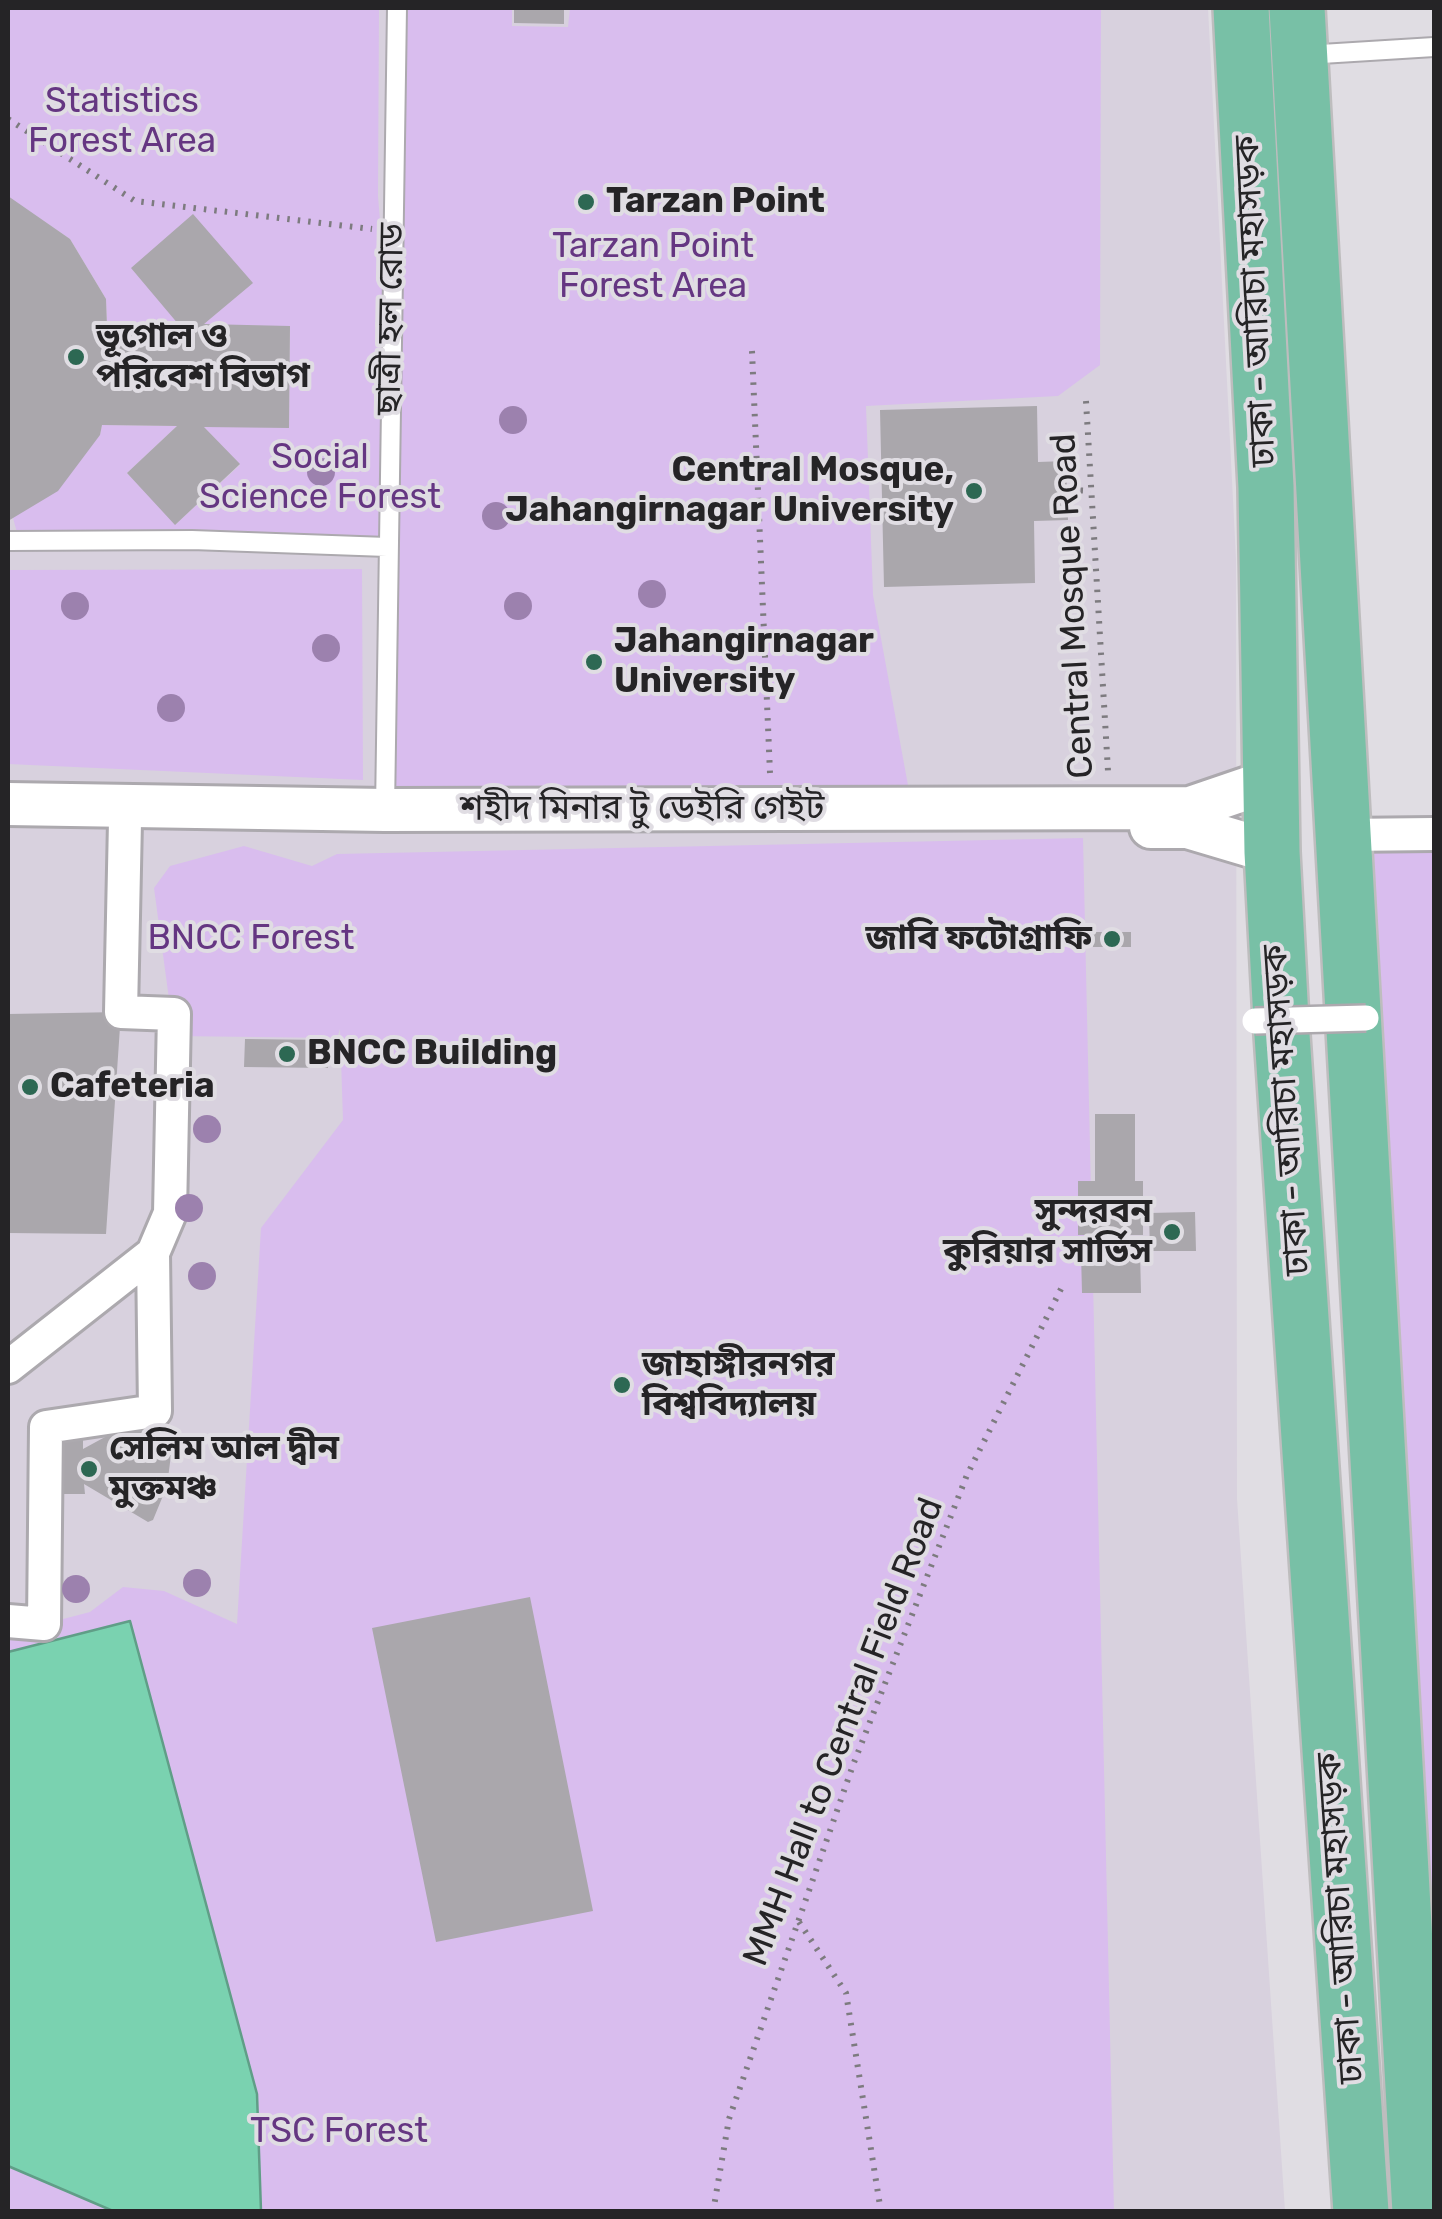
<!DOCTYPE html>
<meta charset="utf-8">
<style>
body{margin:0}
#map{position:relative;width:1442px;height:2219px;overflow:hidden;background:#e0dde3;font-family:Rubik,sans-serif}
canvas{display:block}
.frame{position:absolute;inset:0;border:10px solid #252426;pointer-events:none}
</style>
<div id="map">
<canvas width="1442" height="2219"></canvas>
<div class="frame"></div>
</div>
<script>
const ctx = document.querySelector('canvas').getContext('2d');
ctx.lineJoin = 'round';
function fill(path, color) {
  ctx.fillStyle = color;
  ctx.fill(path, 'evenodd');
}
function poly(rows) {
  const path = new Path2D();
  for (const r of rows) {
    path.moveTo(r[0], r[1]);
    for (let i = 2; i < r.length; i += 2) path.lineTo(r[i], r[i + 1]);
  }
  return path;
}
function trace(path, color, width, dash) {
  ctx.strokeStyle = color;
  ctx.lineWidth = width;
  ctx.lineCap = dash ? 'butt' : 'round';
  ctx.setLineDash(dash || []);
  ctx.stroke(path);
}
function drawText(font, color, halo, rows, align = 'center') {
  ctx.font = font + ' Rubik,"Noto Sans Bengali",sans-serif';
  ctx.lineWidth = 8;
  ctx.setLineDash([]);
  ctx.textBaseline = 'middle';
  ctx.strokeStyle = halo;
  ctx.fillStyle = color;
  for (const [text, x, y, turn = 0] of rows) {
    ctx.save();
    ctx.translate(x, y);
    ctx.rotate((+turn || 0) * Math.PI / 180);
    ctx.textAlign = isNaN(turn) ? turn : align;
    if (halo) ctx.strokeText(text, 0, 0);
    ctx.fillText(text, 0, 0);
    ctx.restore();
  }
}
const built = poly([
 [8,8,1208,8,1236,559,1237,1499,1285,2211,8,2212]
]);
const green = poly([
 [8,8,379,8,378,196,385,282,381,542,18,536,13,518,100,435,102,425,177,426,127,473,176,524,240,465,204,427,289,427,290,327,204,324,252,283,179,325,107,326,106,299,70,239,8,197],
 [403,8,512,8,512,26,568,27,570,8,1101,8,1100,365,1058,396,866,406,873,595,912,807,387,809],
 [362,569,363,780,8,764,8,570],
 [1434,833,1434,2065,1344,835],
 [1083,838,1114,2211,261,2211,257,2094,130,1621,8,1652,8,1621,44,1624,90,1612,123,1587,164,1591,237,1624,261,1228,343,1120,340,1029,337,1038,174,1036,154,888,170,866,244,846,312,866,337,854],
 [8,2166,113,2211,8,2211]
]);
const water = poly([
 [130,1621,257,2094,261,2211,113,2211,8,2166,8,1652,130,1621]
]);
const building = poly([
 [514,8,564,8,564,24,514,23],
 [8,196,70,239,106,299,107,326,179,325,131,268,193,214,253,283,204,324,290,326,289,428,204,427,240,464,175,525,127,473,177,426,102,425,100,435,58,491,8,521],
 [1037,406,1038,462,1066,461,1068,520,1034,521,1035,583,884,587,880,410],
 [1092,932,1131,932,1131,947,1093,947],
 [121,1012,106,1234,8,1233,8,1014],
 [245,1039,329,1040,328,1068,244,1067],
 [1095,1114,1135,1114,1135,1181,1143,1181,1143,1235,1078,1235,1078,1181,1095,1181],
 [1195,1212,1196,1251,1150,1251,1149,1213],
 [1140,1252,1141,1293,1082,1293,1081,1253],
 [149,1413,166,1437,171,1455,167,1486,153,1520,148,1522,84,1484,85,1494,59,1494,58,1438,83,1437,83,1449],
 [530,1597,593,1911,436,1942,372,1628]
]);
const path = poly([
 [8,119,135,201,372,229],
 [752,351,770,773],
 [1086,401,1108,771],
 [1070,490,1091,491],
 [799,1922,846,1993,881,2212],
 [713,2212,729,2119,853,1765,967,1475,1063,1285]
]);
const service = poly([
 [1305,55,1434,47],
 [8,541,192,540,387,547],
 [385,809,397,8]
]);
const minor = poly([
 [1344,835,1434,834],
 [8,1367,153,1253,170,1213,174,1014,121,1012,125,821,130,805],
 [8,1621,44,1624,46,1427,155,1411,153,1253]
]);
const tertiary = poly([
 [8,804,385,810,1190,808,1272,780],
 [1151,827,1188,827,1272,852]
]);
const trunk = poly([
 [1241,8,1266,487,1272,852,1281,1020,1361,2212],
 [1297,8,1420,2212]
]);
const pedestrianBridge = poly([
 [1255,1021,1366,1018]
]);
const trees = [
 [513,420],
 [321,472],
 [624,514],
 [496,516],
 [652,594],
 [75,606],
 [518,606],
 [326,648],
 [171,708],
 [207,1129],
 [189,1208],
 [202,1276],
 [197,1583],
 [76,1589]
];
const markers = [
 [586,202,10,"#2d6853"],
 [76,357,10,"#2d6853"],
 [974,491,10,"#2d6853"],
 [594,662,10,"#2d6853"],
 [1112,939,10,"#2d6853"],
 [287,1054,10,"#2d6853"],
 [30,1087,10,"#2d6853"],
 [1172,1232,10,"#2d6853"],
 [622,1385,10,"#2d6853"],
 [89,1469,10,"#2d6853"]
];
const parkNames = [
 ["Statistics",122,102],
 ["Forest Area",122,142],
 ["Tarzan Point",653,247],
 ["Forest Area",653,287],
 ["Social",320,458],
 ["Science Forest",320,498],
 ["BNCC Forest",251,939],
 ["TSC Forest",339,2132]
];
const poiNames = [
 ["Tarzan Point",606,202],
 ["ভূগোল ও",96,337],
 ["পরিবেশ বিভাগ",96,377],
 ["Central Mosque,",954,471,"right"],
 ["Jahangirnagar University",954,511,"right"],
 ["Jahangirnagar",614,642],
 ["University",614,682],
 ["জাবি ফটোগ্রাফি",1092,939,"right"],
 ["BNCC Building",307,1054],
 ["Cafeteria",50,1087],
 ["সুন্দরবন",1152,1212,"right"],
 ["কুরিয়ার সার্ভিস",1152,1252,"right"],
 ["জাহাঙ্গীরনগর",642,1365],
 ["বিশ্ববিদ্যালয়",642,1405],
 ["সেলিম আল দ্বীন",109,1449],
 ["মুক্তমঞ্চ",109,1489]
];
const streetNames = [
 ["ঢাকা - আরিচা মহাসড়ক",1256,301,-93],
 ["ছাত্রী হল রোড",391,319,-89],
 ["Central Mosque Road",1073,606,-93],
 ["শহীদ মিনার টু ডেইরি গেইট",642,809],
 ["ঢাকা - আরিচা মহাসড়ক",1287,1110,-94],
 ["MMH Hall to Central Field Road",844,1732,-69],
 ["ঢাকা - আরিচা মহাসড়ক",1341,1918,-94]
];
fill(built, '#d8d1de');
fill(green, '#d9bdee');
fill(water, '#7ad2b0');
trace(water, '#609e87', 2.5);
fill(building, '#aaa7ac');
trace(service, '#aca9ae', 22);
trace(minor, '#aca9ae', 38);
trace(tertiary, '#aca9ae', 48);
trace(trunk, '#bebdbe', 60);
trace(path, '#7d7b7f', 6, [2.5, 8]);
trace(service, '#fff', 18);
trace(minor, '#fff', 32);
trace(tertiary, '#fff', 42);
trace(trunk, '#78c0a6', 55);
trace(pedestrianBridge, '#aca9ae', 30, []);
trace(pedestrianBridge, '#fff', 25);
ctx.fillStyle = '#9c81ae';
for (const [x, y] of trees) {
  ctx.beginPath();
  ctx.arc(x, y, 14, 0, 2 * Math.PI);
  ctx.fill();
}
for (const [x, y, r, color] of markers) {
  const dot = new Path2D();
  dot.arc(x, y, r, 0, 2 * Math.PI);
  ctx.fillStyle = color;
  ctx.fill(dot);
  trace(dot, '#e0dde3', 4);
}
drawText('35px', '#653682', '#e0dde3', parkNames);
drawText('bold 35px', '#252426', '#e0dde3', poiNames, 'left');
drawText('35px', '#252426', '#e0dde3', streetNames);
</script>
